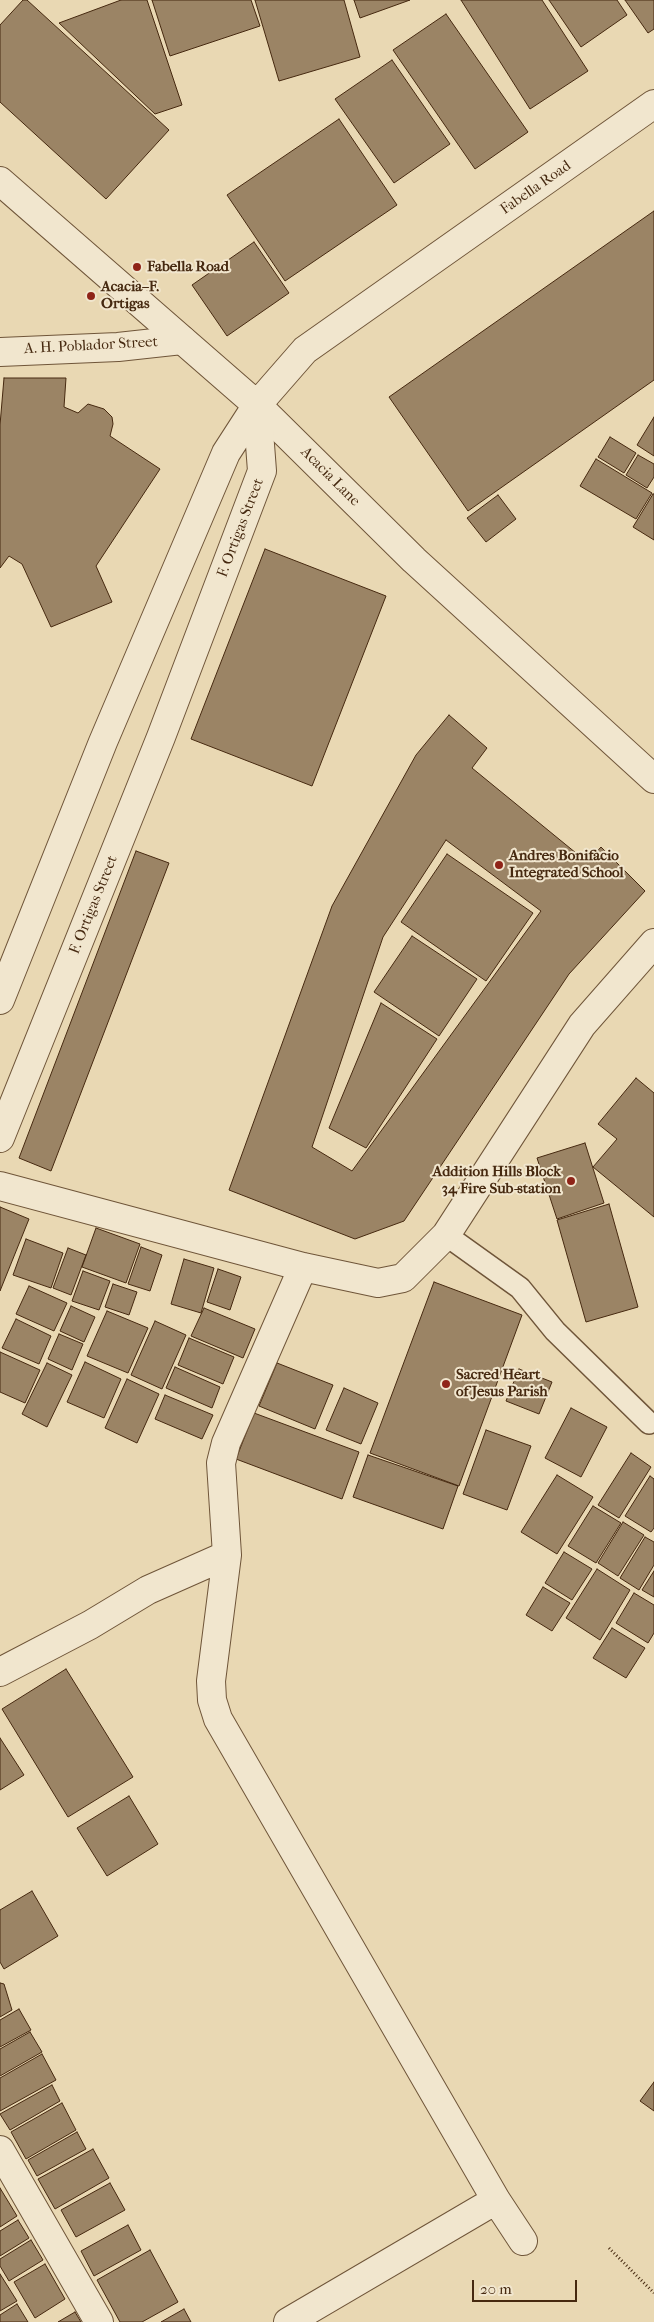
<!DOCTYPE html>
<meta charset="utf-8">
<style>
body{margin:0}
#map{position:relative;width:654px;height:2322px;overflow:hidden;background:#e9d8b3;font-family:"IM FELL French Canon",serif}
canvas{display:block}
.scale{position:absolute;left:472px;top:2280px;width:105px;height:22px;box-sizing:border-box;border:2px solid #462910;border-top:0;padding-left:6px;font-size:15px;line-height:18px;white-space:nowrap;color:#462910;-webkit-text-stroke:4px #f1e6ce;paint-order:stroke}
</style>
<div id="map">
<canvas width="654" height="2322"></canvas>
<div class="scale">20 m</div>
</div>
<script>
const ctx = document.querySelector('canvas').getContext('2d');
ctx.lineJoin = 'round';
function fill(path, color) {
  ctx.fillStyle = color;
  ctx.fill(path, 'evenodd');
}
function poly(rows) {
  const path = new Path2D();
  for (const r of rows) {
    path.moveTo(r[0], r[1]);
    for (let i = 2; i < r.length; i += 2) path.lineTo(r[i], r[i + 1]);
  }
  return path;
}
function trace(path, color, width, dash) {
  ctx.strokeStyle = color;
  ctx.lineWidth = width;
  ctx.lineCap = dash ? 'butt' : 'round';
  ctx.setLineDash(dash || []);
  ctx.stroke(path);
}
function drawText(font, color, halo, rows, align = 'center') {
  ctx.font = font + ' "IM FELL French Canon",serif';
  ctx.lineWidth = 4;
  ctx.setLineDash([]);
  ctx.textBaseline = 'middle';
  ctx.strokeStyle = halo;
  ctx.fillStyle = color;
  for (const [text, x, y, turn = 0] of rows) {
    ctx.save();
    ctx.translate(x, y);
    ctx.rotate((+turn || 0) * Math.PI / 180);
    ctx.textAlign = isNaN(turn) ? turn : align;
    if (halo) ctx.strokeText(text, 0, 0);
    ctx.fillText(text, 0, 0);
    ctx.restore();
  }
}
const building = poly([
 [23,0,27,0,169,130,106,199,0,102,0,25,23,0],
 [121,0,147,0,182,105,155,114,59,23,121,0],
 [152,0,251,0,260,26,170,56,152,0],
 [255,0,344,0,360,57,279,81,255,0],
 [354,0,410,0,360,18,354,0],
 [461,0,542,0,588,71,530,109,461,0],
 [549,0,617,0,627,15,581,47,549,0],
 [625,0,654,0,654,29,648,33,625,0],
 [446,14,528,132,475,169,393,50,446,14],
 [392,60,450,144,394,183,335,99,392,60],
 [339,119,397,205,285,281,227,195,339,119],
 [654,211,654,380,468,511,389,397,654,211],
 [254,242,289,293,227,336,192,285,254,242],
 [4,378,66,378,64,407,78,413,88,404,104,409,112,417,113,424,110,436,160,469,96,566,112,602,51,627,22,564,9,556,0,568,0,425,4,378],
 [654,417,654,456,637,445,654,417],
 [610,437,636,453,624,473,598,457,610,437],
 [638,455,654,464,654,477,647,488,626,475,638,455],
 [596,459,652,493,636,519,580,486,596,459],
 [653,494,654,494,654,540,633,527,653,494],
 [498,495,516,519,486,542,467,518,498,495],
 [265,549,386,596,312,786,191,739,265,549],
 [449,715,487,748,472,768,587,862,601,847,645,891,569,974,404,1221,355,1239,229,1190,332,906,416,755,449,715],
 [446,840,541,911,352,1171,312,1147,383,937,446,840],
 [136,851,169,863,51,1171,19,1158,136,851],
 [447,854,533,913,486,981,401,922,447,854],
 [412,936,477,979,439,1036,374,992,412,936],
 [381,1003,437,1039,366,1148,329,1128,381,1003],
 [636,1078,654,1093,654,1217,593,1167,617,1139,598,1124,636,1078],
 [585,1143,604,1203,557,1219,537,1158,585,1143],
 [609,1204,638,1307,586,1322,557,1220,609,1204],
 [0,1207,29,1219,0,1291,0,1207],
 [96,1228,140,1244,126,1283,82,1267,96,1228],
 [26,1239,63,1253,51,1288,13,1275,26,1239],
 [141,1247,162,1255,150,1291,128,1284,141,1247],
 [68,1248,86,1255,71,1295,53,1288,68,1248],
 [184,1259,214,1268,201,1313,171,1304,184,1259],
 [218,1269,241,1277,230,1310,207,1302,218,1269],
 [83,1271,110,1281,99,1310,72,1301,83,1271],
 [434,1282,522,1315,459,1486,370,1453,434,1282],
 [113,1284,137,1292,129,1315,105,1307,113,1284],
 [29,1286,67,1303,54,1331,16,1314,29,1286],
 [71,1306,95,1317,84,1342,60,1331,71,1306],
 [204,1308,255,1329,243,1358,191,1336,204,1308],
 [107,1311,148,1328,128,1373,87,1356,107,1311],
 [16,1319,51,1336,39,1364,2,1348,16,1319],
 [155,1321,186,1335,162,1389,131,1375,155,1321],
 [59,1334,83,1344,72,1370,48,1359,59,1334],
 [189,1338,234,1357,223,1384,178,1365,189,1338],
 [0,1352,40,1370,25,1403,0,1392,0,1352],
 [85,1362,121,1379,104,1418,67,1402,85,1362],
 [47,1363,72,1375,47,1427,22,1414,47,1363],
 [277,1363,333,1385,315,1429,259,1406,277,1363],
 [175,1367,220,1387,212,1408,166,1388,175,1367],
 [519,1369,552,1382,539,1414,506,1401,519,1369],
 [127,1379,159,1394,137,1443,105,1428,127,1379],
 [344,1388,378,1403,361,1444,326,1430,344,1388],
 [165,1395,213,1415,202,1439,155,1419,165,1395],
 [571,1408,607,1427,581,1477,545,1458,571,1408],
 [254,1413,359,1452,342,1499,236,1459,254,1413],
 [486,1430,531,1446,507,1510,463,1494,486,1430],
 [631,1453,651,1467,619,1518,598,1505,631,1453],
 [368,1455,458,1486,443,1529,353,1497,368,1455],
 [557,1475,593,1497,557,1554,521,1532,557,1475],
 [650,1476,654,1479,654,1528,651,1532,625,1516,650,1476],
 [593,1506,621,1523,596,1563,568,1546,593,1506],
 [623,1522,644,1535,618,1576,598,1563,623,1522],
 [645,1537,654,1542,654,1565,639,1590,620,1578,645,1537],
 [564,1552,592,1569,572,1600,545,1583,564,1552],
 [597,1569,630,1590,600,1640,566,1618,597,1569],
 [654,1571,654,1597,642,1590,654,1571],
 [543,1587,570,1603,552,1631,526,1615,543,1587],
 [634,1593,654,1605,654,1633,648,1643,616,1623,634,1593],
 [612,1628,645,1648,626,1678,593,1658,612,1628],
 [66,1669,133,1777,68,1817,2,1709,66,1669],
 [0,1738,24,1775,0,1790,0,1738],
 [129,1796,158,1844,107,1876,77,1828,129,1796],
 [32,1891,58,1936,4,1969,0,1962,0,1910,32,1891],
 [0,1983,4,1984,12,2010,0,2017,0,1983],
 [19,2009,31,2030,0,2047,0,2020,19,2009],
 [30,2032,42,2052,0,2076,0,2049,30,2032],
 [42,2054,56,2080,0,2111,0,2078,42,2054],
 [654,2082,654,2111,640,2101,654,2082],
 [52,2085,60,2101,10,2130,0,2114,52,2085],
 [62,2103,76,2130,26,2159,11,2132,62,2103],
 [77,2132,86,2149,37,2176,28,2160,77,2132],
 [93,2149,109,2178,55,2209,38,2179,93,2149],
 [110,2183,125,2210,76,2237,61,2210,110,2183],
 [0,2188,17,2216,0,2227,0,2188],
 [18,2220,29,2238,0,2256,0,2231,18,2220],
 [128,2225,141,2250,94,2276,81,2251,128,2225],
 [31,2240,43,2260,9,2281,0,2266,0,2259,31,2240],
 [150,2250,178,2302,142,2322,120,2322,97,2280,150,2250],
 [45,2264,65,2299,35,2318,14,2282,45,2264],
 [0,2274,17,2301,0,2311,0,2274],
 [17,2304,28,2322,0,2322,0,2315,17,2304],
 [184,2309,191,2322,161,2322,184,2309],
 [75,2312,81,2322,58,2322,75,2312]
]);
const path = poly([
 [609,2248,654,2293]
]);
const service = poly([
 [446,1235,520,1288,555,1331,649,1423]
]);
const minor = poly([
 [0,352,118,347,182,340],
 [257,405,414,560,654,779],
 [0,1186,303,1267,378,1283,403,1278,446,1235,582,1025,654,943],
 [303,1267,226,1443,221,1463,227,1555,211,1681,212,1700,218,1719,496,2200,523,2241],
 [0,1672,90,1625,148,1590,227,1555],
 [0,2150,99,2322],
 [288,2322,496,2200]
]);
const tertiary = poly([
 [0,181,257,405],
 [0,1000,103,742,226,453,257,405,305,350,654,104],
 [0,1138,161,737,262,471,257,405]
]);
const markers = [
 [137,267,5,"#8f2418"],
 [91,296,5,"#8f2418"],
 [499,865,5,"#8f2418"],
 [571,1181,5,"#8f2418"],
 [446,1384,5,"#8f2418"]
];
const streetNames = [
 ["Fabella Road",536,188,-35],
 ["A. H. Poblador Street",91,346,-3],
 ["Acacia Lane",330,477,45],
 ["F. Ortigas Street",241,528,-69],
 ["F. Ortigas Street",94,905,-68]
];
const poiNames = [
 ["Fabella Road",147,267],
 ["Acacia–F.",101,287],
 ["Ortigas",101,304],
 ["Andres Bonifacio",509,856],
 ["Integrated School",509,873],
 ["Addition Hills Block",561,1172,"right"],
 ["34 Fire Sub-station",561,1189,"right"],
 ["Sacred Heart",456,1375],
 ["of Jesus Parish",456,1392]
];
fill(building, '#9b8465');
trace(building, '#462910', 1);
trace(service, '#6f5539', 24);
trace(minor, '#6f5539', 30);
trace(tertiary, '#6f5539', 30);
trace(path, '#462910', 3, [1, 2.5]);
trace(service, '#f1e6ce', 21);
trace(minor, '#f1e6ce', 28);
trace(tertiary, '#f1e6ce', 28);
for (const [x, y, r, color] of markers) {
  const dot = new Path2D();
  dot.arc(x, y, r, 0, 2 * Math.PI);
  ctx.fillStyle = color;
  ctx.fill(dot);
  trace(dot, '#f1e6ce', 2);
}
drawText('15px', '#462910', '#f1e6ce', streetNames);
drawText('bold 15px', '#462910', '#f1e6ce', poiNames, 'left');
</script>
